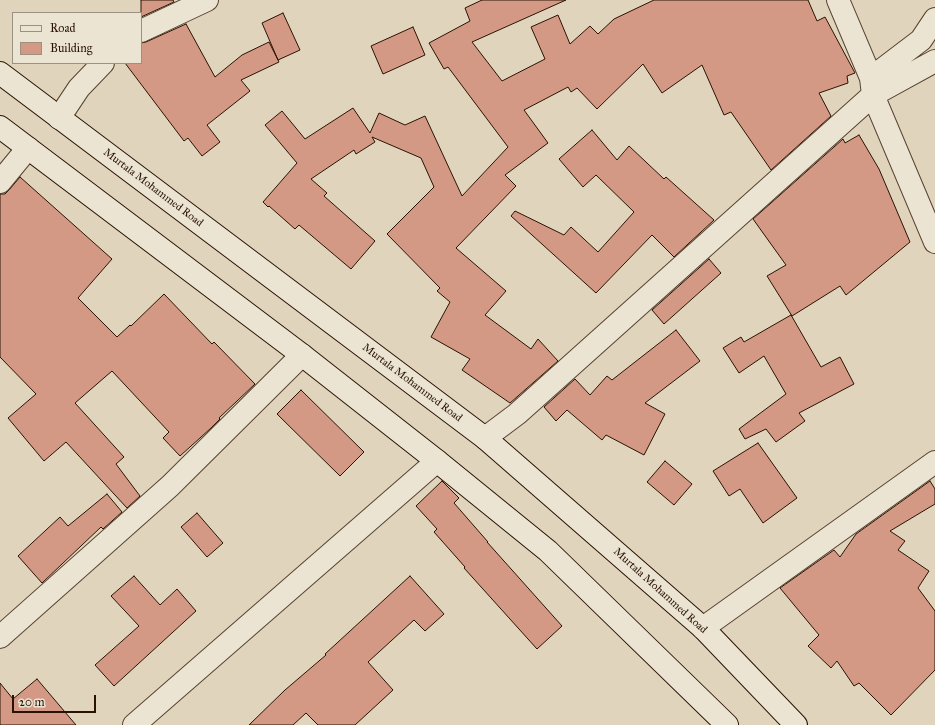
<!DOCTYPE html>
<style>
body{margin:0}
#map{position:relative;width:935px;height:725px;overflow:hidden;background:#e0d5bc;font-family:"IM FELL Great Primer",serif}
canvas{display:block}
.legend{position:absolute;left:12px;top:12px;width:130px;height:52px;box-sizing:border-box;background:#ebe4d3;border:1px solid #9e9080;margin:0;padding:5px 7px;list-style:none;font-size:12px;color:#2a1203}
.legend li{display:flex;align-items:center;gap:8px;height:20px}
.legend b{width:20px;border:1px solid #9e9080}
.scale{position:absolute;left:12px;top:695px;width:84px;height:18px;box-sizing:border-box;border:2px solid #2a1203;border-top:0;padding-left:5px;font-size:12px;line-height:14px;white-space:nowrap;color:#2a1203;-webkit-text-stroke:3px #ebe4d3;paint-order:stroke}
</style>
<div id="map">
<canvas width="935" height="725"></canvas>
<ul class="legend">
<li><b style="height:5px;background:#ebe4d3"></b>Road</li>
<li><b style="height:11px;background:#d49984"></b>Building</li>
</ul>
<div class="scale">20 m</div>
</div>
<script>
const ctx = document.querySelector('canvas').getContext('2d');
ctx.lineJoin = 'round';
function fill(path, color) {
  ctx.fillStyle = color;
  ctx.fill(path, 'evenodd');
}
function poly(rows) {
  const path = new Path2D();
  for (const r of rows) {
    path.moveTo(r[0], r[1]);
    for (let i = 2; i < r.length; i += 2) path.lineTo(r[i], r[i + 1]);
  }
  return path;
}
function trace(path, color, width, dash) {
  ctx.strokeStyle = color;
  ctx.lineWidth = width;
  ctx.lineCap = dash ? 'butt' : 'round';
  ctx.setLineDash(dash || []);
  ctx.stroke(path);
}
function drawText(font, color, halo, rows, align = 'center') {
  ctx.font = font + ' "IM FELL Great Primer",serif';
  ctx.lineWidth = 3;
  ctx.setLineDash([]);
  ctx.textBaseline = 'middle';
  ctx.strokeStyle = halo;
  ctx.fillStyle = color;
  for (const [text, x, y, turn = 0] of rows) {
    ctx.save();
    ctx.translate(x, y);
    ctx.rotate((+turn || 0) * Math.PI / 180);
    ctx.textAlign = isNaN(turn) ? turn : align;
    if (halo) ctx.strokeText(text, 0, 0);
    ctx.fillText(text, 0, 0);
    ctx.restore();
  }
}
const building = poly([
 [141,0,173,0,174,2,141,17,141,0],
 [482,0,566,0,472,42,502,81,545,59,531,27,558,15,570,44,590,26,598,34,614,19,654,0,808,0,817,21,825,17,855,73,847,76,848,83,819,93,831,116,771,170,731,112,724,115,702,65,662,93,643,64,597,109,577,88,571,92,568,87,524,110,548,143,505,175,516,186,456,248,506,291,485,315,531,349,538,339,558,361,510,403,462,370,470,359,431,337,450,302,437,291,440,288,387,234,434,187,421,158,372,137,375,142,356,154,354,150,311,179,327,193,324,196,375,241,351,269,299,225,295,229,269,206,268,207,263,202,297,163,265,125,282,111,305,139,353,108,370,133,379,113,405,125,425,116,462,196,508,147,448,67,444,69,429,43,470,21,465,8,482,0],
 [283,13,300,50,278,60,262,23,283,13],
 [186,24,215,77,242,55,269,42,279,62,241,80,250,91,207,125,220,142,202,156,188,138,184,141,125,63,141,63,141,43,146,42,186,24],
 [413,27,425,55,383,74,371,46,413,27],
 [592,130,617,160,629,146,664,179,666,177,714,220,674,257,652,235,596,293,511,216,515,211,564,235,571,227,598,252,634,212,596,175,583,187,559,159,592,130],
 [859,135,879,169,910,242,846,295,840,286,792,316,767,276,786,265,753,219,843,139,845,143,859,135],
 [20,177,112,259,78,298,117,337,130,325,131,326,164,294,212,344,214,342,255,384,219,418,220,419,211,428,180,456,163,438,169,432,112,371,75,403,124,457,116,464,140,496,127,508,66,442,44,461,8,418,36,394,0,357,0,194,5,194,9,190,20,177],
 [709,259,721,273,664,324,652,310,709,259],
 [791,315,821,367,840,357,854,384,799,413,805,421,776,442,766,429,745,439,739,429,786,394,764,356,739,373,723,348,741,337,744,342,791,315],
 [676,330,700,361,645,403,665,414,644,455,606,435,602,440,567,410,556,421,544,407,575,379,590,395,607,376,612,380,676,330],
 [301,390,364,452,340,476,277,414,301,390],
 [758,443,797,498,763,523,740,489,729,496,713,471,758,443],
 [665,461,692,484,674,505,647,482,665,461],
 [442,481,459,498,454,503,488,542,487,542,562,626,537,649,464,568,465,567,434,532,437,529,416,506,442,481],
 [930,481,935,489,935,504,890,531,905,541,898,550,929,571,918,588,935,611,935,670,891,715,859,683,854,686,837,661,831,668,808,646,819,635,780,588,834,550,840,557,856,534,930,481],
 [107,494,122,512,103,529,101,527,42,583,18,556,60,517,68,526,107,494],
 [197,513,223,543,207,557,181,527,197,513],
 [134,576,160,605,177,589,196,611,114,686,95,665,139,626,111,596,134,576],
 [410,576,444,614,425,631,414,620,368,662,393,690,355,725,318,725,306,713,293,725,249,725,285,690,326,655,325,654,410,576],
 [37,679,76,725,0,725,0,683,13,699,37,679]
]);
const minor = poly([
 [838,0,871,78,873,95,935,242],
 [141,31,207,0],
 [871,78,921,40,935,19],
 [59,118,79,88,103,63],
 [0,182,28,148],
 [485,438,517,414,873,95,935,61],
 [703,628,935,462],
 [0,637,170,486,302,355],
 [134,725,437,461]
]);
const secondary = poly([
 [0,73,485,438,703,628,796,725],
 [0,127,302,355,437,461,548,551,727,725]
]);
const streetNames = [
 ["Murtala Mohammed Road",153,188,37],
 ["Murtala Mohammed Road",412,383,37],
 ["Murtala Mohammed Road",660,591,42]
];
fill(building, '#d49984');
trace(building, '#2a1203', 1);
trace(minor, '#584331', 24);
trace(secondary, '#2a1203', 24);
trace(minor, '#ebe4d3', 22);
trace(secondary, '#ebe4d3', 22);
drawText('11px', '#2a1203', '#ebe4d3', streetNames);
</script>
